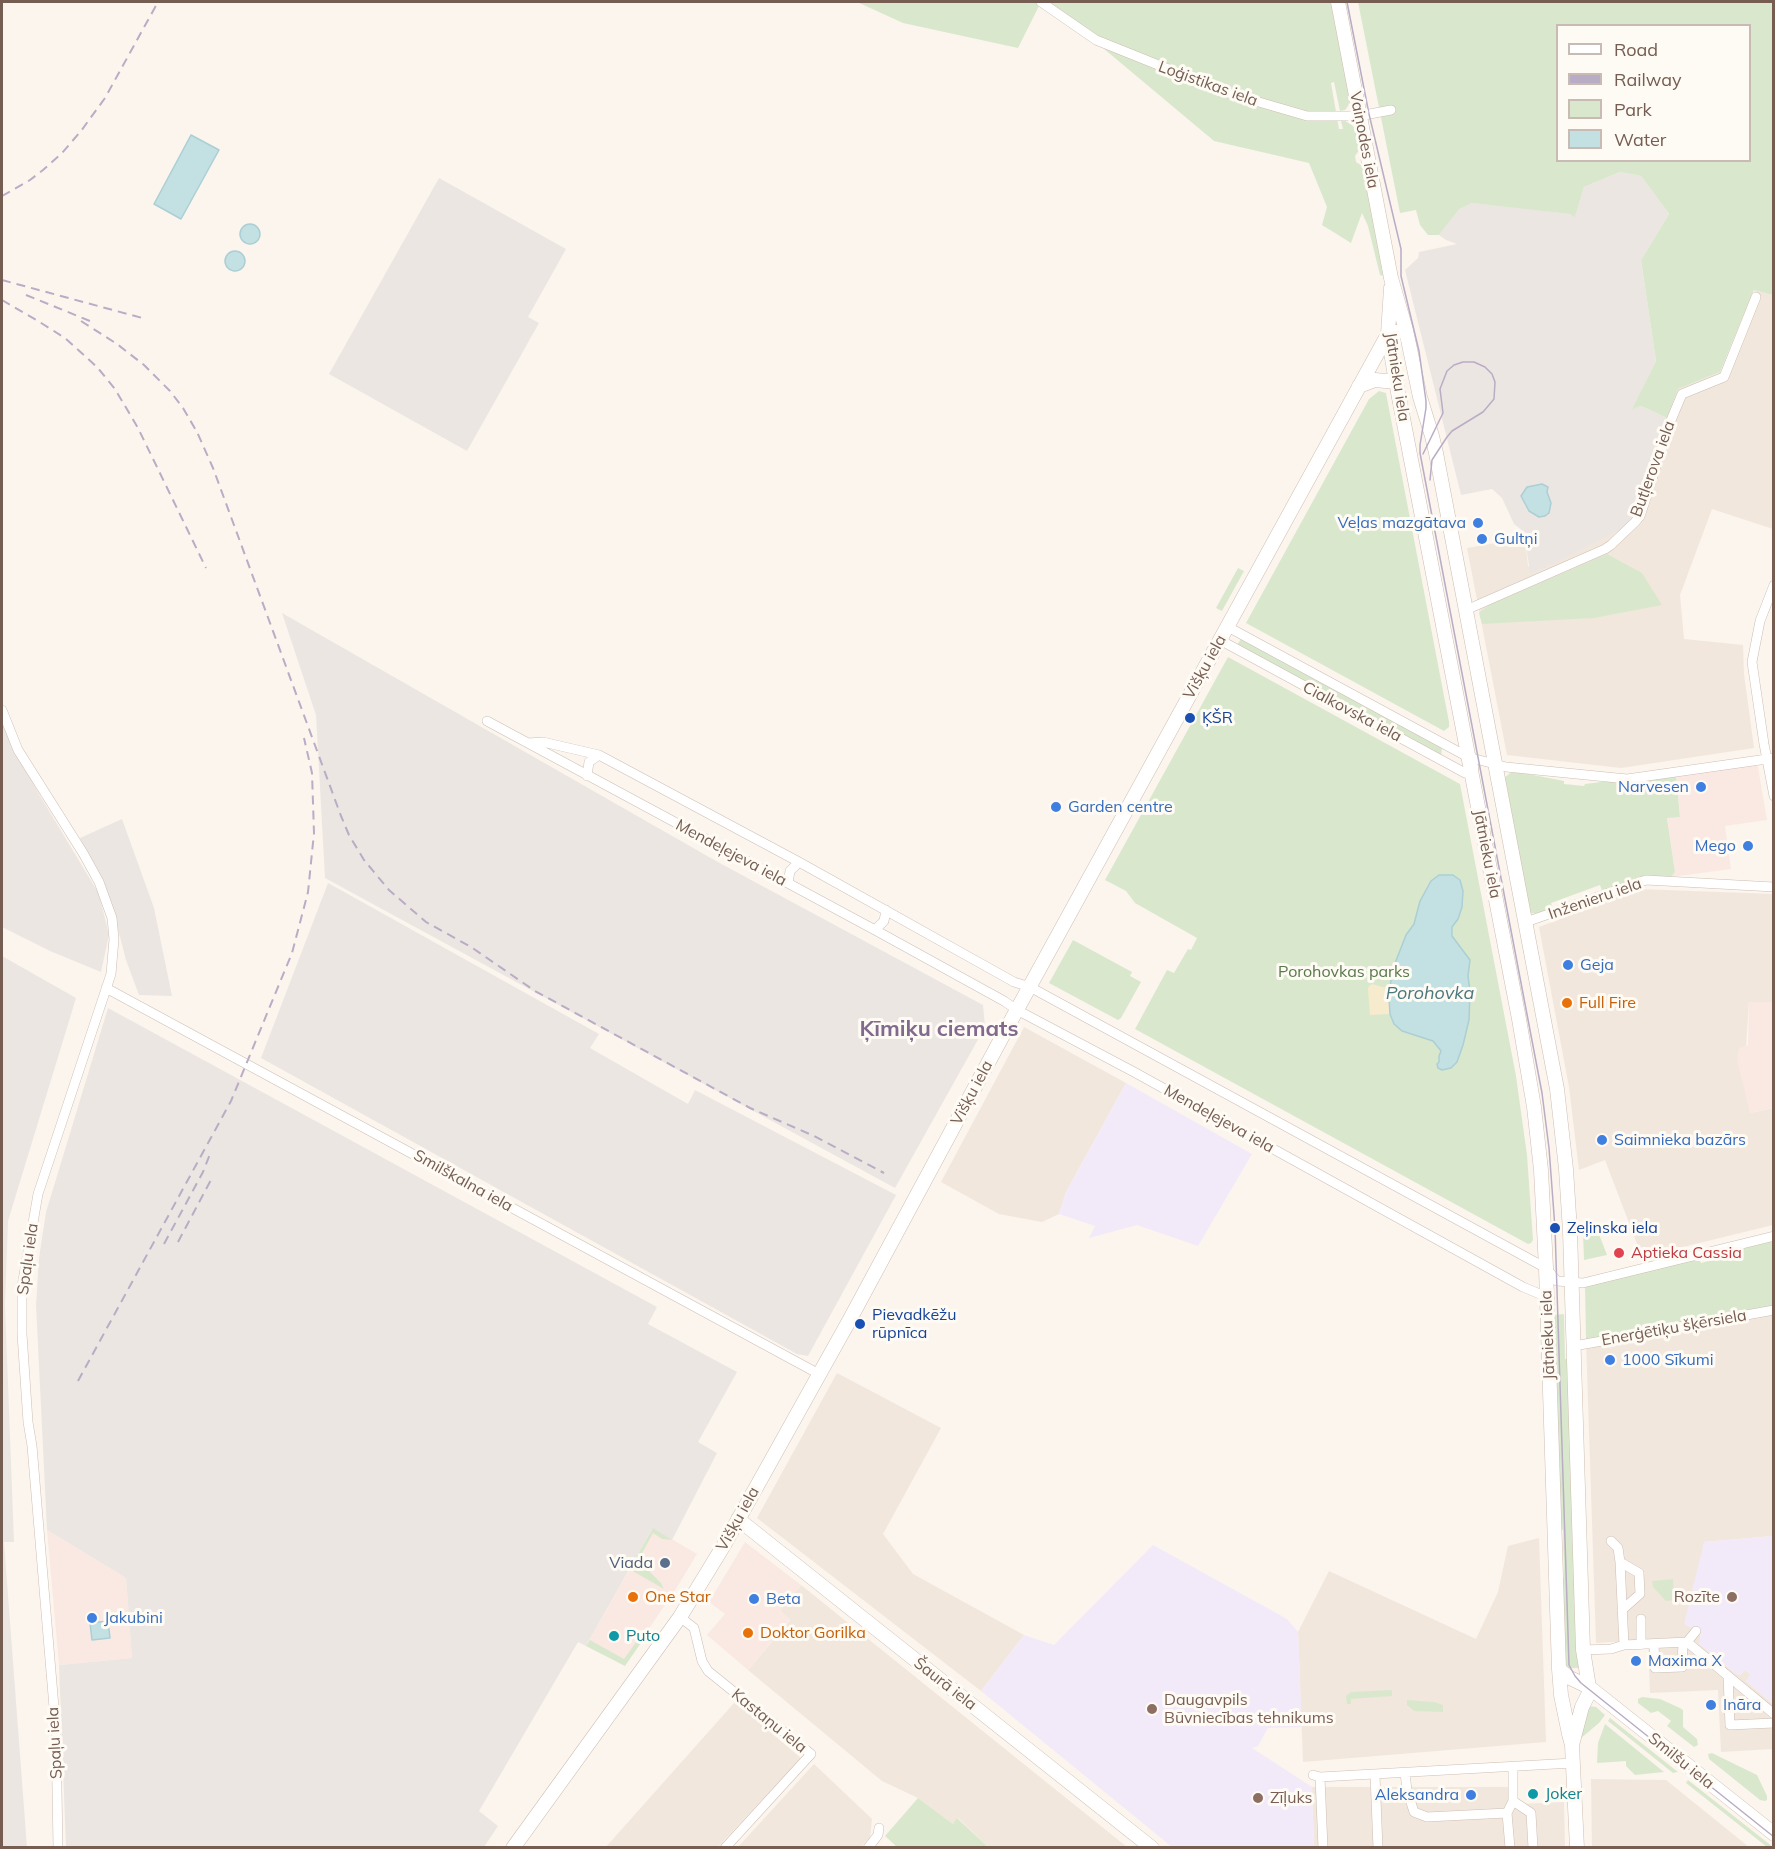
<!DOCTYPE html>
<meta charset="utf-8">
<style>
body{margin:0}
#map{position:relative;width:1775px;height:1849px;overflow:hidden;background:#fbf5ee;font-family:Mulish,sans-serif}
canvas{display:block}
.frame{position:absolute;inset:0;border:3px solid #755d52;pointer-events:none}
.legend{position:absolute;left:1556px;top:24px;width:195px;height:138px;box-sizing:border-box;background:#fefaf4;border:2px solid #c7bbb3;margin:0;padding:8px 10px;list-style:none;font-size:18px;color:#755d52}
.legend li{display:flex;align-items:center;gap:12px;height:30px}
.legend b{width:30px;border:2px solid #c7bbb3}
</style>
<div id="map">
<canvas width="1775" height="1849"></canvas>
<div class="frame"></div>
<ul class="legend">
<li><b style="height:8px;background:#fff"></b>Road</li>
<li><b style="height:8px;background:#b9acc5"></b>Railway</li>
<li><b style="height:16px;background:#d9e8cd"></b>Park</li>
<li><b style="height:16px;background:#c3e0e3"></b>Water</li>
</ul>
</div>
<script>
const ctx = document.querySelector('canvas').getContext('2d');
ctx.lineJoin = 'round';
function fill(path, color) {
  ctx.fillStyle = color;
  ctx.fill(path, 'evenodd');
}
function poly(rows) {
  const path = new Path2D();
  for (const r of rows) {
    if (r.length === 3) {
      path.moveTo(r[0] + r[2], r[1]);
      path.arc(r[0], r[1], r[2], 0, 2 * Math.PI);
      continue;
    }
    path.moveTo(r[0], r[1]);
    for (let i = 2; i < r.length; i += 2) path.lineTo(r[i], r[i + 1]);
  }
  return path;
}
function trace(path, color, width, dash) {
  ctx.strokeStyle = color;
  ctx.lineWidth = width;
  ctx.lineCap = dash ? 'butt' : 'round';
  ctx.setLineDash(dash || []);
  ctx.stroke(path);
}
function drawText(font, color, halo, rows, align = 'center') {
  ctx.font = font + ' Mulish,sans-serif';
  ctx.lineWidth = 6;
  ctx.setLineDash([]);
  ctx.textBaseline = 'middle';
  ctx.strokeStyle = halo;
  ctx.fillStyle = color;
  for (const [text, x, y, turn = 0] of rows) {
    ctx.save();
    ctx.translate(x, y);
    ctx.rotate((+turn || 0) * Math.PI / 180);
    ctx.textAlign = isNaN(turn) ? turn : align;
    if (halo) ctx.strokeText(text, 0, 0);
    ctx.fillText(text, 0, 0);
    ctx.restore();
  }
}
const residential = poly([
 [1755,290,1773,295,1773,529,1712,509,1680,595,1684,639,1743,645,1744,674,1754,748,1621,768,1507,755,1467,548,1525,538,1528,566,1538,570,1546,568,1546,565,1636,511,1667,418,1678,389,1720,372],
 [1638,889,1773,894,1773,1002,1749,1002,1746,1047,1750,1113,1773,1108,1773,1225,1642,1257,1605,1160,1579,1170,1569,1087,1539,927],
 [1024,1027,1126,1083,1066,1192,1059,1214,1042,1222,999,1214,941,1182],
 [1773,1308,1773,1536,1704,1542,1700,1644,1735,1673,1740,1675,1745,1670,1751,1675,1746,1681,1773,1704,1773,1749,1721,1752,1718,1690,1650,1693,1648,1640,1596,1643,1586,1341],
 [837,1373,941,1428,883,1534,913,1574,1024,1635,981,1691,757,1518],
 [1539,1538,1546,1742,1303,1762,1298,1632,1329,1571,1476,1639,1498,1592,1508,1546],
 [801,1585,1127,1847,988,1847,958,1818,953,1824,918,1798,882,1781,748,1670,790,1620,780,1611],
 [735,1702,801,1758,718,1847,605,1848],
 [814,1764,872,1819,870,1838,861,1847,738,1847],
 [1591,1779,1666,1780,1749,1847,1592,1847],
 [1312,1787,1518,1787,1518,1804,1564,1802,1565,1847,1314,1847]
]);
const commercial = poly([
 [1755,765,1758,767,1767,820,1725,826,1731,869,1671,877,1675,872,1667,817,1680,816,1676,776],
 [1749,1002,1773,1002,1773,1108,1750,1113,1737,1060,1739,1048,1748,1045],
 [653,1528,697,1554,679,1584,626,1663,589,1641],
 [47,1530,126,1578,132,1658,59,1665],
 [745,1542,801,1585,780,1611,790,1619,748,1670,707,1635,725,1614,709,1602]
]);
const industrial = poly([
 [1620,172,1641,176,1669,214,1641,260,1656,361,1633,408,1641,406,1667,418,1636,511,1622,529,1553,564,1546,565,1546,568,1530,573,1525,538,1531,537,1514,524,1502,498,1492,489,1461,495,1405,270,1418,258,1419,252,1457,244,1446,240,1439,235,1458,209,1467,204,1473,203,1521,208,1569,214,1575,216,1584,187],
 [439,178,566,249,528,317,539,323,467,451,329,374],
 [282,613,716,861,983,1005,985,1027,895,1188,325,878,316,715],
 [2,724,39,794,99,894,109,935,101,972,50,951,2,927],
 [122,819,154,908,172,996,139,995,126,960,111,902,80,838],
 [328,883,599,1034,590,1048,688,1104,695,1090,896,1195,808,1356,797,1354,261,1058],
 [2,956,76,998,8,1221,5,1305,14,1542,4,1542,27,1848,2,1847],
 [108,1008,657,1307,648,1324,737,1372,698,1442,717,1453,672,1540,652,1529,586,1646,578,1642,479,1811,498,1826,484,1847,66,1847,59,1665,132,1658,126,1578,47,1530,36,1305,39,1258,46,1212]
]);
const education = poly([
 [1126,1083,1252,1154,1198,1246,1137,1225,1089,1238,1095,1226,1059,1214,1066,1192],
 [1773,1536,1773,1704,1746,1681,1750,1674,1745,1670,1740,1675,1735,1673,1699,1644,1701,1634,1684,1624,1704,1542],
 [1153,1545,1287,1619,1298,1632,1302,1727,1268,1728,1258,1746,1252,1748,1312,1787,1314,1847,1172,1847,981,1691,1024,1635,1054,1645]
]);
const green = poly([
 [857,2,1041,2,1018,48,903,23],
 [1048,2,1331,2,1350,99,1348,106,1345,110,1340,111,1334,82,1331,83,1339,129,1343,129,1341,121,1345,121,1351,124,1357,131,1360,149,1355,156,1356,162,1362,166,1364,169,1383,276,1380,275,1368,226,1362,213,1351,243,1322,225,1327,207,1309,163,1214,141],
 [1358,2,1773,2,1773,295,1754,290,1720,372,1678,389,1667,418,1641,406,1632,409,1656,361,1641,260,1669,214,1641,176,1620,172,1584,187,1575,217,1569,214,1472,203,1459,209,1439,235,1428,235,1420,225,1416,210,1400,213],
 [1558,26,1750,26,1750,160,1558,160],
 [1379,391,1386,393,1449,722,1449,727,1444,731,1246,623,1369,399],
 [1607,554,1642,573,1662,605,1594,618,1482,624,1479,613,1489,605],
 [1238,568,1244,571,1222,611,1216,608],
 [1241,639,1442,748,1441,757,1237,645],
 [1228,657,1460,784,1516,1076,1527,1155,1533,1240,1531,1243,1528,1244,1135,1029,1167,970,1174,973,1188,949,1191,950,1197,938,1135,903,1126,891,1105,880],
 [1513,771,1564,781,1564,784,1584,786,1585,784,1609,781,1676,776,1680,817,1667,818,1675,872,1671,877,1602,891,1600,885,1551,903,1553,909,1538,914,1530,913,1505,777],
 [1073,940,1132,972,1130,976,1141,982,1121,1018,1118,1020,1049,983],
 [1597,1229,1607,1255,1584,1260,1583,1233],
 [1773,1240,1773,1308,1733,1315,1724,1313,1697,1318,1691,1322,1586,1340,1585,1285,1687,1261,1700,1261,1701,1263,1720,1258,1725,1257,1735,1250],
 [1564,1314,1565,1359,1568,1359,1579,1668,1567,1668,1564,1658,1561,1579,1564,1578,1563,1530,1560,1530,1553,1315],
 [653,1528,672,1540,662,1539,653,1533,640,1557,645,1560,643,1565,661,1583,664,1589,629,1569],
 [1673,1579,1674,1600,1666,1601,1653,1587,1652,1581],
 [639,1638,643,1640,625,1666,586,1646,590,1640,624,1659],
 [1392,1690,1392,1696,1351,1699,1351,1704,1347,1704,1346,1696,1351,1692],
 [1642,1697,1660,1699,1680,1708,1683,1710,1683,1727,1697,1739,1698,1745,1694,1747,1667,1726,1671,1721,1658,1711,1651,1713,1638,1703,1638,1699],
 [1407,1700,1434,1702,1443,1705,1443,1712,1414,1711,1407,1705],
 [1589,1706,1596,1707,1605,1715,1599,1723,1580,1739,1586,1710],
 [1610,1718,1678,1772,1673,1773,1608,1721],
 [1605,1724,1664,1772,1635,1775,1626,1766,1626,1761,1597,1763,1598,1743],
 [1712,1753,1757,1775,1767,1796,1767,1800,1765,1801,1760,1800,1709,1759,1708,1754],
 [1688,1780,1721,1806,1773,1847,1767,1847,1686,1783],
 [918,1798,953,1824,957,1818,988,1847,897,1847,885,1836]
]);
const sand = poly([
 [1372,984,1390,989,1390,1014,1370,1015,1368,989,1369,986]
]);
const water = poly([
 [191,135,219,150,181,219,154,204,191,135],
 [250,234,10],
 [235,261,10],
 [1542,484,1548,487,1547,492,1551,503,1549,513,1545,516,1539,517,1529,511,1521,496,1527,487,1542,484],
 [1439,875,1453,875,1460,880,1463,891,1462,907,1458,919,1452,927,1452,936,1470,960,1468,976,1470,991,1469,1020,1463,1045,1457,1062,1451,1068,1442,1070,1438,1068,1437,1064,1439,1062,1439,1056,1441,1051,1433,1041,1402,1031,1394,1024,1390,1014,1389,997,1392,971,1406,935,1414,924,1420,901,1431,881,1439,875],
 [108,1621,110,1638,92,1640,90,1623,108,1621]
]);
const street = poly([
 [1041,2,1096,40,1228,93,1307,116,1359,116,1391,110],
 [1774,585,1760,621,1752,662,1764,744,1774,796],
 [1466,610,1605,549,1611,545,1635,522,1640,516,1644,504,1669,425,1682,394,1724,377,1756,297],
 [1228,627,1468,757,1506,767,1627,779,1774,758],
 [1220,640,1465,773,1471,772,1474,767],
 [2,710,18,750,83,853,99,882,112,918,114,939,111,974,38,1194,22,1286,22,1334,28,1422,32,1446,56,1731,58,1848],
 [487,721,875,930,1004,1001,1017,1010,1134,1072,1523,1287,1547,1297,1549,1293],
 [528,743,543,742,599,755,799,862,1014,982,1030,987,1546,1268,1557,1281,1583,1283,1774,1236],
 [587,776,589,762,599,755],
 [788,883,790,871,799,862],
 [1526,922,1646,880,1774,887],
 [875,930,884,921,886,910],
 [106,988,819,1374],
 [1574,1346,1774,1310],
 [1611,1541,1618,1548,1620,1562,1624,1645],
 [1620,1562,1639,1573,1640,1594,1622,1610],
 [680,1617,694,1628,702,1661,708,1671,811,1754,725,1848],
 [1687,1642,1696,1631],
 [1654,1644,1655,1668,1682,1667,1683,1643],
 [1641,1645,1641,1619],
 [1583,1650,1611,1649,1624,1645,1687,1642,1774,1714],
 [1728,1676,1730,1725,1774,1723],
 [1405,1773,1407,1790,1414,1812,1427,1817,1507,1813,1513,1801,1513,1767],
 [1313,1775,1320,1777,1573,1763],
 [1375,1775,1378,1848],
 [1320,1777,1323,1848],
 [1513,1801,1531,1813,1533,1848],
 [1507,1813,1510,1848],
 [868,1848,878,1835,879,1828]
]);
const secondary = poly([
 [1338,2,1391,278,1406,330,1420,397,1432,436,1436,453,1557,1089,1566,1169,1570,1231,1583,1650,1589,1687],
 [1391,288,1388,334,1396,382,1519,1019,1534,1107,1541,1170,1546,1268,1559,1669,1561,1695,1569,1734,1572,1745,1577,1848],
 [1359,386,1375,380,1396,382],
 [738,1519,1152,1848],
 [1559,1669,1568,1677,1589,1687,1774,1834],
 [1572,1745,1582,1707,1591,1689],
 [513,1848,680,1617,724,1545,849,1321,1008,1026,1388,334,1406,330]
]);
const tram = poly([
 [1347,2,1369,114,1401,249,1401,276,1419,351,1426,401,1426,408,1420,445,1420,453,1542,1093,1549,1148,1555,1228,1569,1665,1575,1676,1581,1683,1774,1837],
 [1423,454,1443,413,1440,389,1447,371,1454,365,1463,362,1474,362,1485,367,1492,374,1495,382,1494,399,1483,412,1452,431,1447,437,1432,460,1430,480]
]);
const rail = poly([
 [2,196,30,180,43,170,62,153,81,131,105,98,158,2],
 [2,280,146,319],
 [26,295,90,321],
 [2,300,38,321,65,338,97,367,115,389,138,428,206,568],
 [81,321,117,344,144,365,170,391,183,408,197,432,213,468,341,816,349,835,364,860,389,890,426,922,471,947,535,991,750,1108,814,1136,884,1173],
 [178,1242,212,1178],
 [164,1244,203,1172,210,1154],
 [78,1381,231,1101,292,953,308,892,314,833,312,773,304,738]
]);
const markers = [
 [1478,523,6,"#3f7fe0"],
 [1482,539,6,"#3f7fe0"],
 [1190,718,6,"#1a4fb4"],
 [1701,787,6,"#3f7fe0"],
 [1056,807,6,"#3f7fe0"],
 [1748,846,6,"#3f7fe0"],
 [1568,965,6,"#3f7fe0"],
 [1567,1003,6,"#e8710a"],
 [1602,1140,6,"#3f7fe0"],
 [1555,1228,6,"#1a4fb4"],
 [1619,1253,6,"#e0444e"],
 [860,1324,6,"#1a4fb4"],
 [1610,1360,6,"#3f7fe0"],
 [665,1563,6,"#5c6f8a"],
 [633,1597,6,"#e8710a"],
 [1732,1597,6,"#8d6e63"],
 [754,1599,6,"#3f7fe0"],
 [92,1618,6,"#3f7fe0"],
 [748,1633,6,"#e8710a"],
 [614,1636,6,"#0f9aa8"],
 [1636,1661,6,"#3f7fe0"],
 [1711,1705,6,"#3f7fe0"],
 [1152,1709,6,"#8d6e63"],
 [1533,1794,6,"#0f9aa8"],
 [1471,1795,6,"#3f7fe0"],
 [1258,1798,6,"#8d6e63"]
];
const streetNames = [
 ["Loģistikas iela",1208,84,20],
 ["Vaiņodes iela",1364,140,79],
 ["Jātnieku iela",1397,377,81],
 ["Butļerova iela",1653,469,-70],
 ["Višķu iela",1205,667,-61],
 ["Cialkovska iela",1352,712,28],
 ["Mendeļejeva iela",731,853,28],
 ["Jātnieku iela",1487,854,79],
 ["Inženieru iela",1595,899,-19],
 ["Višķu iela",972,1093,-62],
 ["Mendeļejeva iela",1219,1119,29],
 ["Smilškalna iela",463,1181,29],
 ["Spaļu iela",28,1259,-82],
 ["Enerģētiķu šķērsiela",1674,1328,-10],
 ["Jātnieku iela",1548,1335,-92],
 ["Višķu iela",738,1519,-61],
 ["Šaurā iela",945,1684,38],
 ["Kastaņu iela",769,1721,39],
 ["Spaļu iela",55,1743,-93],
 ["Smilšu iela",1681,1761,39]
];
const shopNames = [
 ["Veļas mazgātava",1466,523,"right"],
 ["Gultņi",1494,539],
 ["Narvesen",1689,787,"right"],
 ["Garden centre",1068,807],
 ["Mego",1736,846,"right"],
 ["Geja",1580,965],
 ["Saimnieka bazārs",1614,1140],
 ["1000 Sīkumi",1622,1360],
 ["Beta",766,1599],
 ["Jakubini",104,1618],
 ["Maxima X",1648,1661],
 ["Ināra",1723,1705],
 ["Aleksandra",1459,1795,"right"]
];
const transitNames = [
 ["ĶŠR",1202,718],
 ["Zeļinska iela",1567,1228],
 ["Pievadkēžu",872,1315],
 ["rūpnīca",872,1333]
];
const parkNames = [
 ["Porohovkas parks",1344,972]
];
const foodNames = [
 ["Full Fire",1579,1003],
 ["One Star",645,1597],
 ["Doktor Gorilka",760,1633]
];
const healthNames = [
 ["Aptieka Cassia",1631,1253]
];
const serviceNames = [
 ["Viada",653,1563]
];
const educationNames = [
 ["Rozīte",1720,1597,"right"],
 ["Daugavpils",1164,1700],
 ["Būvniecības tehnikums",1164,1718],
 ["Zīļuks",1270,1798]
];
const cultureNames = [
 ["Puto",626,1636],
 ["Joker",1545,1794]
];
const waterNames = [
 ["Porohovka",1430,994]
];
const districtNames = [
 ["Ķīmiķu ciemats",939,1029]
];
fill(residential, '#f2e7dd');
fill(commercial, '#fae9e3');
fill(industrial, '#ece6e2');
fill(education, '#f2eaf8');
fill(green, '#d9e8cd');
fill(sand, '#f6ebcd');
fill(water, '#c3e0e3');
trace(water, '#abcfd4', 1.5);
trace(street, '#cdbeb4', 10);
trace(secondary, '#cfbeb2', 15);
trace(street, '#fff', 9);
trace(secondary, '#fff', 14);
trace(tram, '#b9acc5', 1.5);
trace(rail, '#b9acc5', 2, [9, 6]);
for (const [x, y, r, color] of markers) {
  const dot = new Path2D();
  dot.arc(x, y, r, 0, 2 * Math.PI);
  ctx.fillStyle = color;
  ctx.fill(dot);
  trace(dot, '#fefaf4', 2);
}
drawText('16px', '#755d52', '#fefaf4', streetNames);
drawText('16px', '#366cbe', '#fefaf4', shopNames, 'left');
drawText('16px', '#164399', '#fefaf4', transitNames, 'left');
drawText('16px', '#5a794b', '#fefaf4', parkNames);
drawText('16px', '#c56008', '#fefaf4', foodNames, 'left');
drawText('16px', '#be3a42', '#fefaf4', healthNames, 'left');
drawText('16px', '#4e5e75', '#fefaf4', serviceNames, 'right');
drawText('16px', '#785e54', '#fefaf4', educationNames, 'left');
drawText('16px', '#0d838f', '#fefaf4', cultureNames, 'left');
drawText('italic 18px', '#4a777f', '#fefaf4', waterNames);
drawText('bold 22px', '#826a8f', '#fefaf4', districtNames);
</script>
